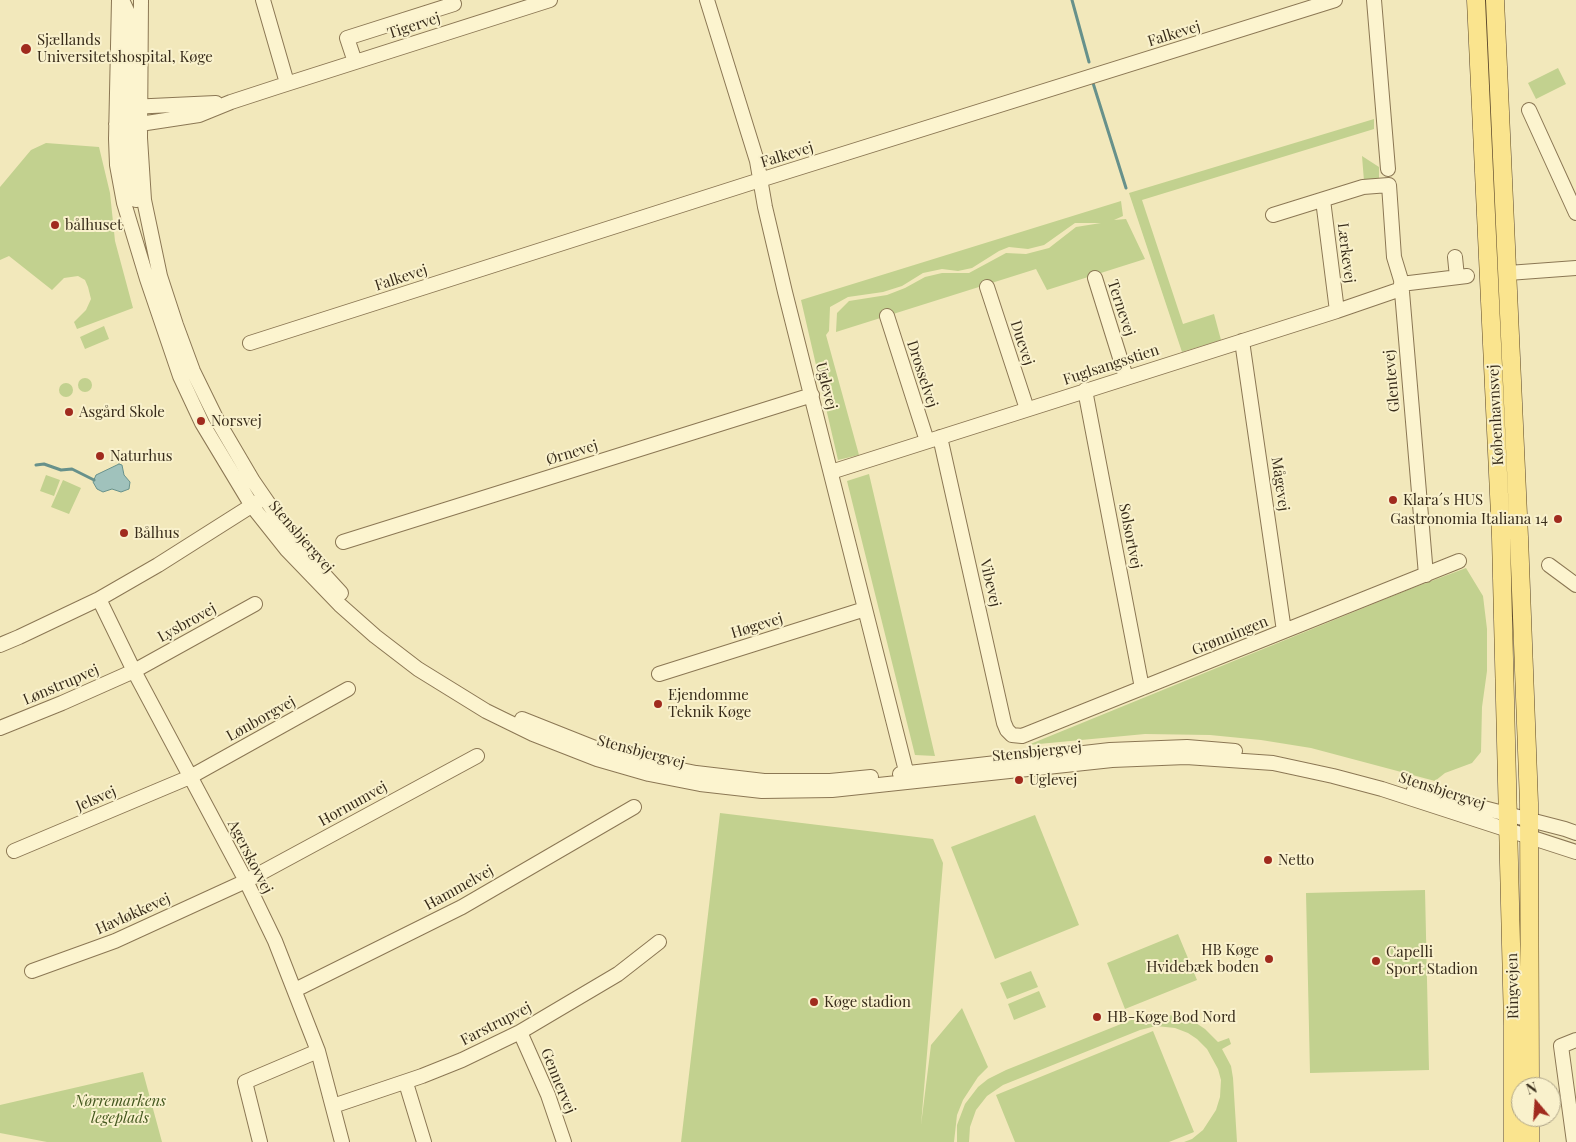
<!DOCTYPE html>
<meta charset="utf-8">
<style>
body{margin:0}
#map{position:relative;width:1576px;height:1142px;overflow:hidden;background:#f2e8bb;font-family:"Playfair Display",serif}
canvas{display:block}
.north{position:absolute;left:1511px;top:1077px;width:50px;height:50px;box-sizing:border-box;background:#f9f1cc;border:1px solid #aca285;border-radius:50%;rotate:342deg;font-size:14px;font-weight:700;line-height:20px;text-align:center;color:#382c1a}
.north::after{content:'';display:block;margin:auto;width:18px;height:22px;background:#a02b1e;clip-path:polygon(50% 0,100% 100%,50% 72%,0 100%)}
</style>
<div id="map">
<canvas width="1576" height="1142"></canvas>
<div class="north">N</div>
</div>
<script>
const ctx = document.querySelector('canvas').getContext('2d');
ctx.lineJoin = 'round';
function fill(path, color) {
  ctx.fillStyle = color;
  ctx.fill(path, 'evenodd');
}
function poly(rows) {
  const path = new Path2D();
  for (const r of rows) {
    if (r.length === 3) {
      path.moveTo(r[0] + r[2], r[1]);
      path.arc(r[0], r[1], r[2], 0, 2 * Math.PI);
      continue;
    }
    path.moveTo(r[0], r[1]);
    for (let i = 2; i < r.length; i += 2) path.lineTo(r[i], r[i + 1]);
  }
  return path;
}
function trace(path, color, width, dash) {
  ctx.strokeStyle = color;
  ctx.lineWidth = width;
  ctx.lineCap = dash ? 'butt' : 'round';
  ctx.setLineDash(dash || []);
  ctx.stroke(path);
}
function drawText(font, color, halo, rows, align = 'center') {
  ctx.font = font + ' "Playfair Display",serif';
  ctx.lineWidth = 4;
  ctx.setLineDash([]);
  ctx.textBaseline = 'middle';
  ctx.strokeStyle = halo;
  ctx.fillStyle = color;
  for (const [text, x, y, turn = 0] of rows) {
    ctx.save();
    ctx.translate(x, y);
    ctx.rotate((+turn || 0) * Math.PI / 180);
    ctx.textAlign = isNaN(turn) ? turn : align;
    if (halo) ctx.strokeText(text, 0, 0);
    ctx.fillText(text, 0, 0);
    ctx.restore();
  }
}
const green = poly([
 [1558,68,1566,84,1536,99,1528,83],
 [1374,119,1374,129,1142,200,1183,324,1214,314,1221,340,1182,352,1129,193],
 [46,143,99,147,110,193,115,241,133,308,77,329,74,322,86,310,91,299,88,287,85,280,78,276,64,278,52,290,9,256,0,260,0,187,31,150],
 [1362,156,1379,167,1379,181,1364,181],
 [1121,201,1123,216,1114,220,1126,219,1145,259,1047,290,1036,269,836,332,837,313,849,301,887,295,905,288,925,277,942,273,969,273,1006,253,1026,254,1049,248,1076,227,1101,223,1075,223,1044,245,1028,249,1009,247,999,251,972,268,958,271,942,269,923,273,902,286,883,292,848,297,830,307,829,331,826,335,859,455,838,460,801,300],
 [104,326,109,339,85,349,80,337],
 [85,385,7],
 [66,390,7],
 [869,474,935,756,915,755,847,481],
 [46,475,60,480,54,496,40,491],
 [63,480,81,488,69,514,51,507],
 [1466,568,1483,596,1487,629,1487,671,1482,707,1481,752,1472,763,1445,773,1435,781,1311,748,1261,740,1210,735,1145,734,1028,745,1410,589],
 [720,813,933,839,943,863,921,1125,931,1045,962,1008,988,1067,978,1077,963,1100,957,1115,954,1142,681,1142],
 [1035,815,1079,925,995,959,951,847],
 [1425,890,1429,1070,1310,1073,1306,893],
 [1178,934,1197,980,1125,1009,1107,963],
 [1031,971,1038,987,1007,999,1000,983],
 [1039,991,1046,1007,1014,1020,1008,1004],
 [1155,1014,1177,1016,1193,1021,1205,1029,1218,1042,1229,1038,1231,1044,1222,1049,1231,1066,1233,1078,1237,1142,1184,1142,1192,1139,1203,1130,1216,1110,1220,1097,1221,1080,1218,1069,1207,1049,1197,1039,1188,1033,1175,1028,1156,1026,1140,1030,1003,1085,987,1096,976,1110,970,1127,969,1142,957,1142,957,1125,965,1104,978,1087,988,1079,1006,1070,1136,1018],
 [1153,1031,1194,1132,1169,1142,1015,1142,996,1095],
 [143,1072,162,1142,47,1142,0,1133,0,1105]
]);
const water = poly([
 [119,464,122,465,124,475,130,482,129,489,121,492,112,489,103,492,97,489,93,482,96,475,119,464]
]);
const stream = poly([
 [1072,0,1089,62],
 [1093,83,1126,188],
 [36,465,44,464,61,470,72,469,94,480]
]);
const minor = poly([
 [119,0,116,139,117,165,124,203,147,279,180,376,202,423,252,506,287,550,340,605,375,636,418,669,486,711,533,734,597,759,649,774,700,784,762,791,832,790,1112,760,1186,757,1273,763,1333,776,1382,789,1576,852],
 [122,0,129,15,129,107,140,123],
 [141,0,140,138,144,200,160,276,176,325,193,371,216,418,253,481,297,545,341,593],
 [263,0,287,83],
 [707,0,757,161,765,207,785,292,905,767,907,781],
 [1374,0,1388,169],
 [355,62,347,38,454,4],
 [130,107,216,103],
 [1529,110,1576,213],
 [124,118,128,124,130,165,136,200],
 [116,124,140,124,199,115,231,102,277,87,550,0],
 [1323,200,1337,311],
 [1273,215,1363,187,1389,185,1394,257,1401,280,1426,575],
 [1455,257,1457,277],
 [1508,273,1576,268],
 [1095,278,1126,377],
 [1401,284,1467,276],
 [987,287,1027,409],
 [887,316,927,441],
 [1242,341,1284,631],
 [250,343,760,180,1335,0],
 [1085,390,1142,688],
 [940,437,1004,723,1007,730,1012,735,1022,736,1459,561],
 [831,472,1337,311,1401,289],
 [343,542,812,395],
 [1549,565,1576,585],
 [99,599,134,671,246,881,275,941,318,1051,342,1142],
 [0,645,19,637,99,599,158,565,259,501],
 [659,674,865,609],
 [522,719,600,750,652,764,696,773,764,781,830,781,871,777],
 [0,728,62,703,134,671,255,604],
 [900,774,1110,750,1187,747,1235,751],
 [1414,790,1565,829,1576,833],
 [14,851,190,777,348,689],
 [32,971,115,941,246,881,477,756],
 [295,990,462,907,634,807],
 [520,1032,548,1095,564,1142],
 [406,1083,424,1142],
 [333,1106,422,1076,462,1060,520,1032,618,974,659,942],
 [260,1142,245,1082,318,1051],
 [1574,1142,1561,1046,1576,1040]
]);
const major = poly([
 [1476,0,1501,537,1513,1025,1513,1142],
 [1495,0,1519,537,1529,803,1530,1087],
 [1530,1117,1530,1142]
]);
const markers = [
 [26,49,6,"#a02b1e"],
 [55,225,5,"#a02b1e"],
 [69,412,5,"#a02b1e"],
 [201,421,5,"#a02b1e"],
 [100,456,5,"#a02b1e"],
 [1393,500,5,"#a02b1e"],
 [1558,519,5,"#a02b1e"],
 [124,533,5,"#a02b1e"],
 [658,704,5,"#a02b1e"],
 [1019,780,5,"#a02b1e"],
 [1268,860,5,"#a02b1e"],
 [1269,959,5,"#a02b1e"],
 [1376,961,5,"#a02b1e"],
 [814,1002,5,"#a02b1e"],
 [1097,1017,5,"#a02b1e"]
];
const streetNames = [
 ["Tigervej",414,26,-18],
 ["Falkevej",1174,34,-17],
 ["Falkevej",787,155,-17],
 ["Lærkevej",1346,253,83],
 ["Falkevej",401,278,-18],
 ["Ternevej",1121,308,72],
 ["Duevej",1022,343,72],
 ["Fuglsangsstien",1111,365,-18],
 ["Drosselvej",922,374,72],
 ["Glentevej",1392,381,-95],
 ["Uglevej",826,386,76],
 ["Københavnsvej",1496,415,-93],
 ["Ørnevej",572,453,-17],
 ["Mågevej",1280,484,82],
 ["Solsortvej",1130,536,79],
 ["Stensbjergvej",301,537,49],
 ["Vibevej",990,583,77],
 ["Lysbrovej",187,623,-29],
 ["Høgevej",757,626,-17],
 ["Grønningen",1230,636,-22],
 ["Lønstrupvej",61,685,-23],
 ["Lønborgvej",261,719,-29],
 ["Stensbjergvej",641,752,15],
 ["Stensbjergvej",1037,752,-6],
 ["Stensbjergvej",1442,791,18],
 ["Jelsvej",96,799,-23],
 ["Hornumvej",353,804,-29],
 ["Agerskovvej",250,857,63],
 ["Hammelvej",459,888,-29],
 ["Havløkkevej",133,914,-24],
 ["Ringvejen",1513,986,-91],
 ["Farstrupvej",496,1024,-27],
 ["Gennervej",558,1081,68]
];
const poiNames = [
 ["Sjællands",37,40],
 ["Universitetshospital, Køge",37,57],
 ["bålhuset",65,225],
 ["Asgård Skole",79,412],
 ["Norsvej",211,421],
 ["Naturhus",110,456],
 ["Klara´s HUS",1403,500],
 ["Gastronomia Italiana 14",1548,519,"right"],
 ["Bålhus",134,533],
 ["Ejendomme",668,695],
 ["Teknik Køge",668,712],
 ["Uglevej",1029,780],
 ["Netto",1278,860],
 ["HB Køge",1259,950,"right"],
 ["Hvidebæk boden",1259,967,"right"],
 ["Capelli",1386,952],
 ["Sport Stadion",1386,969],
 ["Køge stadion",824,1002],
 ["HB-Køge Bod Nord",1107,1017]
];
const parkNames = [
 ["Nørremarkens",120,1101],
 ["legeplads",120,1118]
];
fill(green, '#c2d18f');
fill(water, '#a0c2bc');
trace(water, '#67918b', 1);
trace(stream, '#67918b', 3);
trace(minor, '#8b7754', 16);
trace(major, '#584429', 19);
trace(minor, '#fcf4cf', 14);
trace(major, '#fae48e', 18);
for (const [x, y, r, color] of markers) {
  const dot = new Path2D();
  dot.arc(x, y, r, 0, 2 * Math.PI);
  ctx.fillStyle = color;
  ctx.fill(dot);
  trace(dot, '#f9f1cc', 2);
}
drawText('15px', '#382c1a', '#f9f1cc', streetNames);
drawText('15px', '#382c1a', '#f9f1cc', poiNames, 'left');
drawText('italic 15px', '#43571e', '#f9f1cc', parkNames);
</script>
